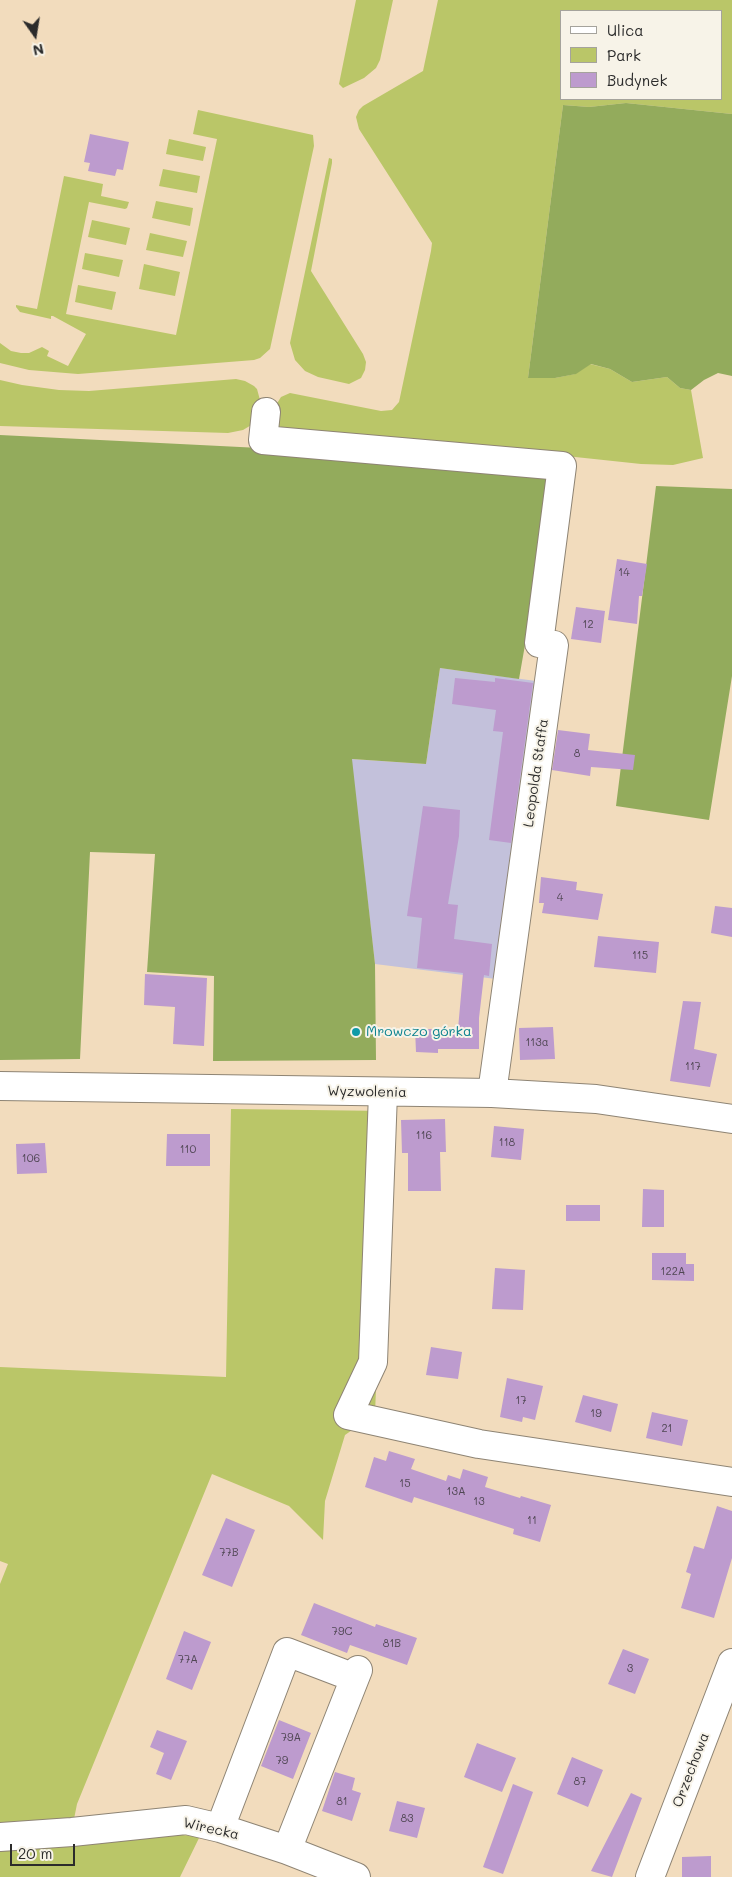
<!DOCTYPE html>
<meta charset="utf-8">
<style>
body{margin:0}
#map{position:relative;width:732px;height:1877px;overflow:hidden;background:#f2dcbd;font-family:Mali,sans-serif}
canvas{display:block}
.legend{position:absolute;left:560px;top:10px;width:162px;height:90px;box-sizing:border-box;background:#f7f3e8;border:1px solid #a5a39c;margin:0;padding:6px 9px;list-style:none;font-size:15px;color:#2b2b2b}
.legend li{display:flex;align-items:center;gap:10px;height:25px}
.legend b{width:25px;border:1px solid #a5a39c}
.north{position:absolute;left:10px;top:10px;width:50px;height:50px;-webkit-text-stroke:4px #f7f3e8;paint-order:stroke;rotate:167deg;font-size:14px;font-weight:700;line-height:20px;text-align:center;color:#2b2b2b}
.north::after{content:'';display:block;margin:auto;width:18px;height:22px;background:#2b2b2b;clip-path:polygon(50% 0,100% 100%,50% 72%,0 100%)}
.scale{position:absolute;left:10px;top:1844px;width:65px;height:22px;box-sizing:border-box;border:2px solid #2b2b2b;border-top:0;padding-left:6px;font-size:15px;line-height:18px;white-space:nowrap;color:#2b2b2b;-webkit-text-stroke:4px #f7f3e8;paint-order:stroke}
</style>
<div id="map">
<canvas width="732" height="1877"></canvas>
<ul class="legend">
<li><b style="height:6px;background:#fff"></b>Ulica</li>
<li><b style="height:14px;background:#bac668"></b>Park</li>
<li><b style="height:14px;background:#bd9bce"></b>Budynek</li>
</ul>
<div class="north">N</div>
<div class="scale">20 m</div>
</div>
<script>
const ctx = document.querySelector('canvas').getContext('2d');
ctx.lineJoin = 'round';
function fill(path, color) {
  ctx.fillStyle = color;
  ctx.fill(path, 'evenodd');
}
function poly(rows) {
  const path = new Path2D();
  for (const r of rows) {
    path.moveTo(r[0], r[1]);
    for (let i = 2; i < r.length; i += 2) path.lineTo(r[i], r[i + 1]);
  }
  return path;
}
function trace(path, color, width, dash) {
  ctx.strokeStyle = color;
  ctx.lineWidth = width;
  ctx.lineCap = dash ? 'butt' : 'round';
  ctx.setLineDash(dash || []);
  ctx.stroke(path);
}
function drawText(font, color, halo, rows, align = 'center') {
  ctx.font = font + ' Mali,sans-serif';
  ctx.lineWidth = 4;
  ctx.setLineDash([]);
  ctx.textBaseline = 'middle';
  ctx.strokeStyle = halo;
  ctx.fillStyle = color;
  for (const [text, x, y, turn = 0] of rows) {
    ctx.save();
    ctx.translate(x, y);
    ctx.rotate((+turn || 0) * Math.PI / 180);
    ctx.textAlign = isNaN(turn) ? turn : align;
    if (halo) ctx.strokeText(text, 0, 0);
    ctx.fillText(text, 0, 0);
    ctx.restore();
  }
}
const industrial = poly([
 [440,668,536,681,496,979,375,964,351,759,426,764]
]);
const green = poly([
 [356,0,393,0,380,60,376,68,364,78,343,88,339,84],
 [438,0,732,0,732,114,626,103,589,107,563,105,528,378,555,378,575,374,590,364,610,369,632,382,667,377,680,388,691,390,703,458,673,465,641,464,519,451,283,433,276,425,276,405,281,397,290,393,381,411,392,410,399,402,431,251,432,243,359,129,356,117,359,110,363,106,423,71],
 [561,11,721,11,721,99,561,99],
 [198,110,313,135,314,146,270,349,260,358,254,360,78,374,29,370,0,363,0,343,11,351,21,353,29,353,42,347,49,351,47,356,68,366,86,334,53,316,51,316,51,319,20,312,16,307,16,305,37,309,64,176,103,184,101,196,129,202,127,208,125,209,89,202,66,314,176,335,217,139,193,134],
 [169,139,206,147,203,161,166,154],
 [329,158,332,159,332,163,311,271,363,354,366,362,365,370,361,378,349,384,318,377,305,371,295,360,290,343],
 [163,169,200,176,197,193,159,186],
 [156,201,193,208,190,226,152,218],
 [92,220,130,228,126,245,88,237],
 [150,233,187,241,183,257,146,250],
 [85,253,123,260,119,277,82,269],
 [144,264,180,272,175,296,139,289],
 [78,285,116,292,112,310,75,302],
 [236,379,245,381,254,386,257,389,260,400,253,424,243,430,228,433,0,426,0,380,22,385,59,390,89,391],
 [231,1109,387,1111,375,1414,345,1435,325,1501,323,1540,289,1506,212,1474,77,1804,73,1824,0,1828,0,1584,8,1564,0,1561,0,1367,226,1377],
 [161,1834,200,1836,180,1877,0,1877,0,1847]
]);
const forest = poly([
 [626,103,732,114,732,376,718,373,704,380,691,390,680,388,667,377,632,382,610,369,591,364,576,374,555,378,528,378,563,105,589,107],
 [0,435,300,450,545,473,548,514,519,679,440,668,426,764,352,759,375,964,376,1060,213,1061,214,976,147,972,155,854,90,852,80,1059,0,1060],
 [656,486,732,489,732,676,709,820,616,806]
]);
const building = poly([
 [90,134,129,142,123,170,117,169,115,176,88,171,90,163,84,162],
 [617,559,647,564,642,596,639,596,637,624,608,620],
 [576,607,605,611,601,643,571,639],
 [455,678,495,682,495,678,533,683,511,843,489,840,503,732,493,731,496,710,452,704],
 [558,730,590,734,588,750,635,755,633,770,591,767,590,776,552,770],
 [423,806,460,810,459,836,448,904,458,905,454,939,492,944,489,976,484,975,479,1018,479,1049,438,1049,438,1053,416,1052,415,1029,458,1029,463,973,417,968,422,918,407,916],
 [541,877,577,882,576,890,603,894,598,920,542,913,544,903,539,903],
 [715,906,732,908,732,937,711,933],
 [598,936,659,942,656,973,594,967],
 [145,974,207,978,204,1046,173,1044,175,1007,144,1005],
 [683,1001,701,1002,694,1049,717,1054,710,1087,670,1081],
 [553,1027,555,1059,520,1060,519,1028],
 [445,1119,446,1152,440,1152,441,1191,408,1191,408,1153,402,1153,401,1120],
 [494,1126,524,1129,521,1160,491,1157],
 [167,1134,210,1134,210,1166,166,1166],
 [45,1143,47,1173,17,1174,16,1144],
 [643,1189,664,1190,664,1227,642,1227],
 [566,1205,600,1205,600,1221,566,1221],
 [652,1253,686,1253,686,1264,694,1264,694,1281,652,1280],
 [495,1268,525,1270,523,1310,492,1309],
 [431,1347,462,1352,458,1379,426,1375],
 [507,1378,543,1386,535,1420,523,1417,522,1422,500,1417],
 [583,1395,618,1404,611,1432,575,1422],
 [652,1412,688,1420,682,1446,646,1438],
 [389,1451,415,1459,411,1469,446,1481,448,1475,460,1479,463,1469,488,1477,485,1487,520,1498,521,1496,551,1505,540,1542,513,1534,514,1529,414,1497,412,1503,365,1487,374,1457,386,1461],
 [717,1506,732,1511,732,1558,714,1618,681,1608,691,1574,686,1572,694,1546,704,1549],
 [226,1518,255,1530,232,1587,202,1575],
 [314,1603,375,1627,376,1624,417,1638,407,1665,350,1645,347,1653,301,1635],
 [184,1631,211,1642,192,1690,166,1679],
 [623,1649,649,1659,635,1694,608,1684],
 [279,1720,311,1733,293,1779,261,1766],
 [157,1730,187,1741,171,1780,156,1774,164,1753,150,1747],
 [477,1743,516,1758,502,1792,464,1777],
 [572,1757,603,1770,588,1807,557,1794],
 [335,1772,355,1778,352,1790,361,1793,352,1821,322,1811],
 [513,1784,533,1792,503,1874,483,1867],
 [631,1793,642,1798,612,1877,591,1871],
 [397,1801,425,1808,417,1838,389,1831],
 [711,1856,711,1877,682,1877,682,1857]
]);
const minor = poly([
 [266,412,263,440,562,466,539,643,554,645,492,1093],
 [0,1086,492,1093,596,1099,732,1119],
 [383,1093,373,1362,348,1415,479,1444,732,1482],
 [220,1828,287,1652,342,1673],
 [0,1837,72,1832,186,1820,220,1828,287,1850,356,1877],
 [287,1850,358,1670],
 [650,1877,732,1663]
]);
const markers = [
 [356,1032,5,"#0f9aa8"]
];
const numberNames = [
 ["14",624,573],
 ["12",588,625],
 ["8",577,754],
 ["4",560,898],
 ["115",640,956],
 ["113a",537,1043],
 ["117",693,1067],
 ["116",424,1136],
 ["118",507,1143],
 ["110",188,1150],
 ["106",31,1159],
 ["122A",673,1272],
 ["17",521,1401],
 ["19",596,1414],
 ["21",667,1429],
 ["15",405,1484],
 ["13A",456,1492],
 ["13",479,1502],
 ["11",532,1521],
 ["77B",229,1553],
 ["79C",342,1632],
 ["81B",392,1644],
 ["77A",188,1660],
 ["3",630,1669],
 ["79A",291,1738],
 ["79",282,1761],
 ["87",580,1782],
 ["81",342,1802],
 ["83",407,1819]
];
const streetNames = [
 ["Leopolda Staffa",536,773,-82],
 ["Wyzwolenia",367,1092,1],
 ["Orzechowa",691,1770,-69],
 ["Wirecka",211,1829,13]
];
const cultureNames = [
 ["Mrowczo górka",366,1032]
];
fill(industrial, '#c3c1db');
fill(green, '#bac668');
fill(forest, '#93ab5c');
fill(building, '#bd9bce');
trace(minor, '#8e8474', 30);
trace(minor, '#fff', 28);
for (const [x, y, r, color] of markers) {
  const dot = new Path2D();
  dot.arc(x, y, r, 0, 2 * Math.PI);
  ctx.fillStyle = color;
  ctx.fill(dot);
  trace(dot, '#f7f3e8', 2);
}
drawText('11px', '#504754', null, numberNames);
drawText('14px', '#2b2b2b', '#f7f3e8', streetNames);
drawText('14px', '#0d838f', '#f7f3e8', cultureNames, 'left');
</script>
